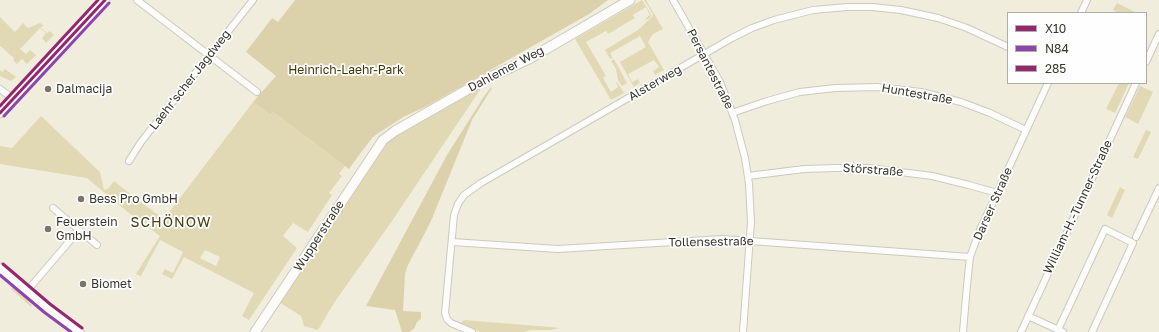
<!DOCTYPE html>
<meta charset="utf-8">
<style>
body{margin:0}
#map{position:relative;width:1159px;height:332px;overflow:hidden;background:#f0eddd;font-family:"Golos Text",sans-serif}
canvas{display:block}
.legend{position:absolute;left:1007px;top:12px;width:140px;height:72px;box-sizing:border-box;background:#fefefe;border:1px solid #aeaea9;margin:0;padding:5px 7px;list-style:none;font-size:12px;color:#37352a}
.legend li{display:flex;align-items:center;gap:8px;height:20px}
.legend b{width:20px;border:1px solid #aeaea9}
</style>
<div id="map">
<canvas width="1159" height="332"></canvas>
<ul class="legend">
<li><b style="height:5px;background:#95276e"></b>X10</li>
<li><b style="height:5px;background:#8e44ad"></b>N84</li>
<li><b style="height:5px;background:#95276e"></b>285</li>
</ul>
</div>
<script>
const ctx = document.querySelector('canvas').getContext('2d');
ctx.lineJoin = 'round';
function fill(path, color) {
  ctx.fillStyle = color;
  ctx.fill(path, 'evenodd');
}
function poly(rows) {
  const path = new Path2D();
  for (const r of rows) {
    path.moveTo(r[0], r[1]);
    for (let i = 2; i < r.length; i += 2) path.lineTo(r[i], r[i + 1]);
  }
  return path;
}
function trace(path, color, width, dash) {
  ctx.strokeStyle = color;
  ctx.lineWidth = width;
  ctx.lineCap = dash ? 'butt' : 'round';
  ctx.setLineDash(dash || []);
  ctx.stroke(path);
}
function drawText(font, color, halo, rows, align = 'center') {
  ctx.font = font + ' "Golos Text",sans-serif';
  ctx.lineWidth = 3.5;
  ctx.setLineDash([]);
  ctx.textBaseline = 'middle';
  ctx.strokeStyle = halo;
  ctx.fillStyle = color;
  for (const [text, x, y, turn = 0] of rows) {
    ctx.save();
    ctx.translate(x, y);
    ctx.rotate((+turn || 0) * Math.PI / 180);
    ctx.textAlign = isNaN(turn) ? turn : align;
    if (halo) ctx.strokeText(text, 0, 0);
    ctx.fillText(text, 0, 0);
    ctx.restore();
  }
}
const green = poly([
 [642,0,651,14,651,16,650,18,646,20,645,19,650,15,646,7,633,15,635,18,608,34,606,31,586,42,606,76,603,78,611,92,618,87,616,82,617,82,624,93,611,100,575,39],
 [644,0,646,0,663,29,653,34,648,42,664,70,655,75,653,71,659,67,654,60,628,74,632,82,638,79,640,83,634,87,620,62,646,47,640,36,610,53,613,58,610,59,605,50,638,30,652,17,653,14],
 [1117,3,1137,13,1118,13,1113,10],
 [0,17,15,32,23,23,28,28,40,23,44,26,40,27,47,33,50,31,54,35,46,43,42,38,46,33,40,28,20,49,26,54,30,50,36,55,27,64,22,59,17,64,13,60,14,58,0,46],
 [614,59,627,83,622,86,618,80,616,69,611,61],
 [5,69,16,77,11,81,0,76,0,70,2,72],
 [1119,83,1129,83,1115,113,1106,109],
 [484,84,392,221,334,303,318,330,304,326,301,316,279,302,386,141],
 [1140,86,1153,92,1138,124,1125,117],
 [253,102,270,115,273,112,345,166,339,174,342,176,329,193,332,195,308,232,293,223,283,236,297,248,249,320,242,316,254,293,184,257,172,279,162,274,165,269,173,273,183,252,160,240,141,276,136,274,160,236,135,218,87,178,0,164,0,146,12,148,41,116,100,172,104,190,108,189,114,181,142,203,164,219],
 [205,250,220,257,216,266,200,258],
 [1146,130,1151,132,1138,159,1133,157],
 [1120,187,1125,190,1112,218,1107,215],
 [13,287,28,297,28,301,32,305,31,307,11,289],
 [464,320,551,327,560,328,551,330,531,330,523,332,480,332,461,323]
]);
const forest = poly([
 [295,0,608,0,589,14,427,106,405,116,380,132,373,137,362,151,349,169,273,112,270,115,253,102,276,76,246,52,272,18,278,22],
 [491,87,492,88,472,120,431,221,407,267,405,275,403,311,421,312,421,319,417,322,414,329,409,332,402,332,395,310,366,306,447,155,483,98]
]);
const street = poly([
 [137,0,257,92],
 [673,0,720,82,735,120,745,158,749,184,751,222,743,332],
 [1081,13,1087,0],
 [1146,62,1159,34],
 [0,89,13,99],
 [732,113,767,101,800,92,835,88,877,87,921,92,961,102,990,113,1026,130],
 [129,161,141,142,253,0],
 [748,176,804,169,836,168,869,168,932,176,969,185,997,193],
 [53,208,97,245],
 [1136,237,1159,188],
 [452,242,558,249,723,239,970,257],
 [27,291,79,230],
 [1028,316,1063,332],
 [1058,330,1105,229,1133,243,1092,332],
 [472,332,451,323,447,319,445,313,454,215,458,204,464,195,481,183,732,38,752,28,774,20,813,10,847,7,872,7,901,10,938,18,967,28,1008,47],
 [963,332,967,285,970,257,974,246,980,230,1048,83],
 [1021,332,1136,83]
]);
const secondary = poly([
 [0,113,105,0],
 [0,268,47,308,79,332],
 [255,332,383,140,395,131,486,79,529,59,630,0]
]);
const bus1 = poly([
 [0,113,105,0]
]);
const bus2 = poly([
 [4,116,109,3],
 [0,275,44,312,71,332]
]);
const bus3 = poly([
 [0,106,98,0],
 [3,264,50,304,82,328]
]);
const markers = [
 [48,89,4,"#787569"],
 [81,199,4,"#787569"],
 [48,229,4,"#787569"],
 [83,284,4,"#787569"]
];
const streetNames = [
 ["Dahlemer Weg",506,69,-28],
 ["Persantestraße",710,69,63],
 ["Laehr'scher Jagdweg",190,80,-52],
 ["Alsterweg",655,83,-30],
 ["Huntestraße",917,94,10],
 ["Störstraße",873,170,4],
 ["Darser Straße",993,204,-66],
 ["William-H.-Tunner-Straße",1078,207,-65],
 ["Wupperstraße",319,236,-57],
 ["Tollensestraße",711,242,-1]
];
const parkNames = [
 ["Heinrich-Laehr-Park",346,70]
];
const poiNames = [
 ["Dalmacija",56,89],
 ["Bess Pro GmbH",89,199],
 ["Feuerstein",56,222],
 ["GmbH",56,236],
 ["Biomet",91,284]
];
const quarterNames = [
 ["SCHÖNOW",171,223]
];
fill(green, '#e1d9b4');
fill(forest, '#dbd2ab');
trace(street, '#cccabe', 8);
trace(secondary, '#cccabe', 11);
trace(street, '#fdfcfa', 6);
trace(secondary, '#fdfcfa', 9);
trace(bus1, '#95276e', 3);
trace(bus2, '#8e44ad', 3);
trace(bus3, '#95276e', 3);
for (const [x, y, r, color] of markers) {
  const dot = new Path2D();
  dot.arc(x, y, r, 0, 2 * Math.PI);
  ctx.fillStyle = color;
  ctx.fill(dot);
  trace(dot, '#fefefe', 1.5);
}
drawText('12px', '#37352a', '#fefefe', streetNames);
drawText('12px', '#403605', '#fefefe', parkNames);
drawText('12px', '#37352a', '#fefefe', poiNames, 'left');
ctx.letterSpacing = '1px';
drawText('14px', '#4a4117', '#fefefe', quarterNames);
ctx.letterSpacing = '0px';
</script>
